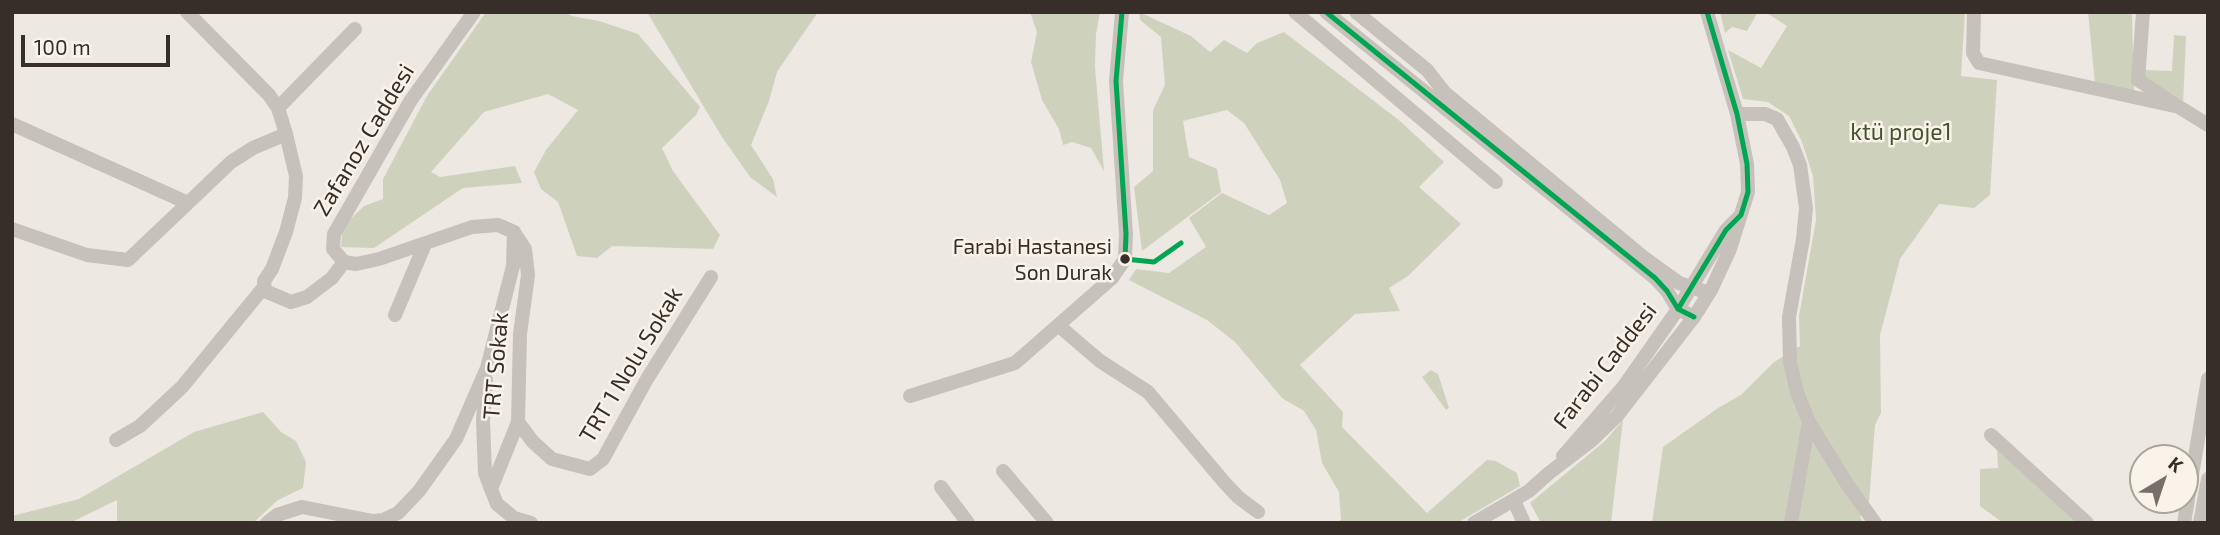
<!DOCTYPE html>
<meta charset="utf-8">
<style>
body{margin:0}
#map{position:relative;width:2220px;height:535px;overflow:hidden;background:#eee8e2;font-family:"Exo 2",sans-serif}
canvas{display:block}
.frame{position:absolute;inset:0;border:14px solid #372e29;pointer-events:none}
.north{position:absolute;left:2129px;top:444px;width:70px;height:70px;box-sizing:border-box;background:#f9f3ea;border:2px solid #aba49d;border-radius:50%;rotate:39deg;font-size:19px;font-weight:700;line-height:28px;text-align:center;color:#372e29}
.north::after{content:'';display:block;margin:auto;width:24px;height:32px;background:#776f6a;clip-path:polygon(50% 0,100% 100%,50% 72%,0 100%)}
.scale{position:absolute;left:21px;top:35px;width:149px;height:32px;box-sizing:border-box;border:4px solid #372e29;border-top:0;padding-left:9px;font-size:21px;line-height:24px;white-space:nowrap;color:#372e29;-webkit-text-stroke:5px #f9f3ea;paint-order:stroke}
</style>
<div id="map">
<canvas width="2220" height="535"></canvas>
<div class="frame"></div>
<div class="north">K</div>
<div class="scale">100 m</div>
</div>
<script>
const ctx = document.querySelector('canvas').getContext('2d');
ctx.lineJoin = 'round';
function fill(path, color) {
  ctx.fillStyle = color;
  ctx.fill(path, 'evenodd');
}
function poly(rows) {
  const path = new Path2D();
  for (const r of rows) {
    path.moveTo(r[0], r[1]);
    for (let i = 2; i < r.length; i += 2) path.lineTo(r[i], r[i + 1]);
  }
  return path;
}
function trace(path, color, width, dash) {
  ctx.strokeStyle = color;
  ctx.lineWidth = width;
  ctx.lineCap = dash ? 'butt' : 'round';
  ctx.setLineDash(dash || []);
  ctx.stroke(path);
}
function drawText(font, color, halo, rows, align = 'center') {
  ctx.font = font + ' "Exo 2",sans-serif';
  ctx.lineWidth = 5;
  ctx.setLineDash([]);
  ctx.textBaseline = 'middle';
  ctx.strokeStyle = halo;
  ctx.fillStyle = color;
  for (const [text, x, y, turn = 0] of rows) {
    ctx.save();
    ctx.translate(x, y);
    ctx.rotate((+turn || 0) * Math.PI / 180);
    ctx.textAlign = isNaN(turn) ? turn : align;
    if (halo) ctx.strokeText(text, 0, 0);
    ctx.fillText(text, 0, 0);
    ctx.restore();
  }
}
const green = poly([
 [486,12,564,12,572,16,599,21,638,34,700,107,696,115,662,148,673,171,720,235,713,249,612,246,597,258,577,256,558,202,541,189,534,172,546,150,578,110,548,94,484,112,431,172,440,177,515,166,522,183,463,188,374,248,341,247,343,226,364,206,383,199,383,179,427,96],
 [647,12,818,12,777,72,769,101,751,145,773,179,777,197,750,177,722,137],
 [1030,12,1100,12,1096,34,1095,67,1104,171,1091,148,1072,142,1063,145,1059,129,1042,100,1031,62,1037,32],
 [1139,12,1191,36,1210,52,1224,40,1247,53,1257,43,1284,32,1400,121,1444,162,1419,187,1461,224,1408,276,1389,288,1400,311,1355,314,1300,365,1343,412,1342,427,1427,513,1487,460,1496,461,1517,473,1520,486,1457,523,1339,523,1341,519,1339,492,1322,463,1316,430,1304,411,1282,398,1235,342,1207,320,1129,280,1136,269,1169,273,1206,247,1189,218,1222,193,1269,215,1287,203,1280,180,1244,123,1227,110,1183,121,1189,157,1217,169,1221,192,1142,251,1134,187,1153,171,1153,110,1165,85,1161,37,1140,20],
 [1720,12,1758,12,1747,31,1732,27,1725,33],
 [1765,12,1965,12,1961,76,1997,80,1990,195,1974,208,1939,204,1900,259,1880,335,1881,413,1875,425,1869,502,1860,517,1864,523,1652,523,1663,447,1718,408,1741,395,1774,362,1800,346,1799,316,1816,220,1813,176,1802,142,1789,116,1768,102,1743,99,1728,50,1761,68,1787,26],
 [2088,12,2132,12,2134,92,2095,84],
 [2174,35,2186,36,2183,106,2144,81,2145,70,2172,71],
 [1431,370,1438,374,1449,408,1446,410,1422,377],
 [263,412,281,432,296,441,306,462,303,488,278,500,253,523,117,523,117,500,70,523,12,523,12,516,79,499,194,432],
 [1623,420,1611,523,1541,523,1530,503,1605,441],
 [1997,449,2077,523,2003,523,1980,506,1980,469,1998,468]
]);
const minor = poly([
 [187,12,269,95,278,108,286,134,296,176,295,198,286,232,272,269,264,281,265,291,291,302,307,297,332,278,344,262],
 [1295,12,1496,182],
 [1326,12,1655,278,1667,291,1678,309,1694,317],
 [1356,12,1427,70,1445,93,1643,257,1679,283,1709,293],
 [1974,12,1973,53,1979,63,2179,107,2208,125],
 [2143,12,2138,80,2173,103],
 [278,108,355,29],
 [1737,114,1765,114,1777,119,1793,147,1800,165,1806,208,1803,239,1789,317,1790,362,1797,392,1809,422,1847,484,1875,523],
 [12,124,188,203,231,162,253,148,286,134],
 [12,229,87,255,128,260,188,203],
 [514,232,525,249,528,275,520,334,518,422,491,489,497,504,514,518,531,523],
 [395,315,425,244],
 [1059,326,1100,361,1148,392,1224,482,1238,497,1258,512],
 [486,380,483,421,485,473,491,489],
 [910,396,1015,363,1112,278,1125,259,1126,234,1116,81,1122,12],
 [518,422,533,442,552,459,590,469,603,459,647,379,711,277],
 [1991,435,2087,523],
 [116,440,140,426,182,387,264,287],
 [1563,456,1624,386,1678,309,1726,230,1739,217],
 [1003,471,1047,523],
 [941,487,968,523],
 [1514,501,1524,523],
 [267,523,277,515,302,507,373,521,383,520,398,513,419,491,456,439,487,368,513,266,514,232,498,225,472,227,379,259,356,264,344,262,333,249,334,234,411,100,474,12],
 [1474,523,1529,491,1549,473,1591,441,1617,416,1694,317,1711,290,1730,249,1748,192,1747,164,1737,114,1707,12],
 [1791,523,1809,422],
 [2184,523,2208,379],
 [2200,523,2208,479]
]);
const bus1 = poly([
 [1122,12,1116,81,1126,234,1125,259],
 [1326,12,1655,278,1667,291,1678,309,1694,317],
 [1125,259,1154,262,1181,243],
 [1678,309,1726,230,1741,215,1748,192,1747,164,1737,114,1707,12]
]);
const markers = [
 [1125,259,6,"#372e29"]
];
const busNames = [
 ["Farabi Hastanesi",1112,247],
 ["Son Durak",1112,273]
];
const parkNames = [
 ["ktü proje1",1901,132]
];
const streetNames = [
 ["Zafanoz Caddesi",364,140,-59],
 ["TRT 1 Nolu Sokak",631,365,-59],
 ["TRT Sokak",496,366,-85],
 ["Farabi Caddesi",1605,366,-52]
];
fill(green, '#ced2bd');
trace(minor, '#c6c1bb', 14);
trace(bus1, '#00a651', 5);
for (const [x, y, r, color] of markers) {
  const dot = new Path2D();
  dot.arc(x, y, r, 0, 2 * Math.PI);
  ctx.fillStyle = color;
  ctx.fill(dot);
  trace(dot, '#f9f3ea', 2.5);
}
drawText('21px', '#372e29', '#f9f3ea', busNames, 'right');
drawText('23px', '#44552e', '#f9f3ea', parkNames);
drawText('23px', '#372e29', '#f9f3ea', streetNames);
</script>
